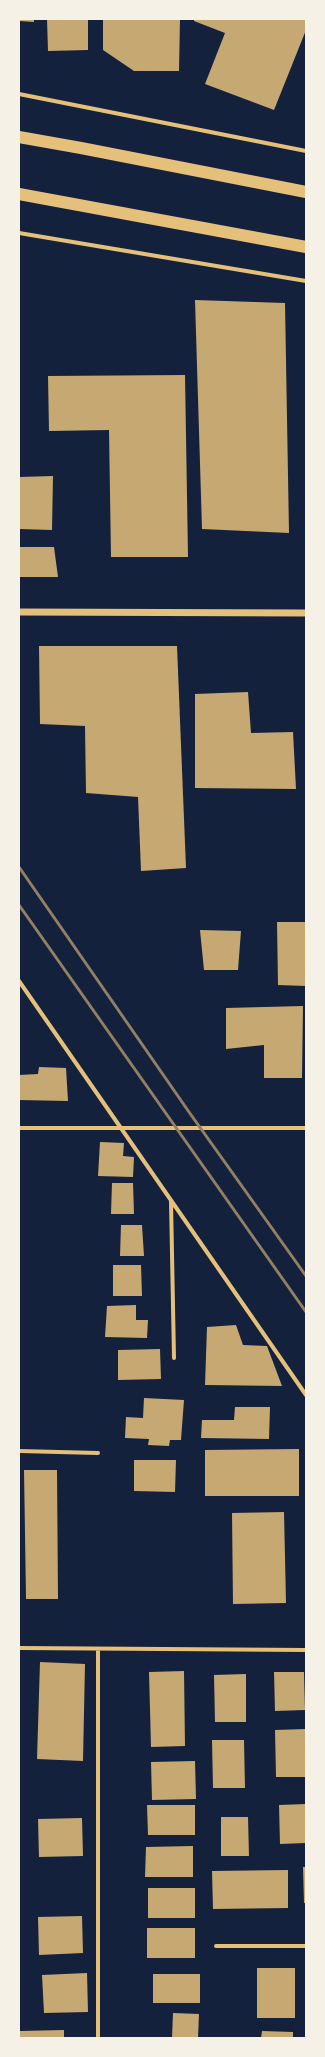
<!DOCTYPE html>
<style>
body{margin:0}
#map{position:relative;width:325px;height:2057px;overflow:hidden;background:#14213d;font-family:Roboto,sans-serif}
canvas{display:block}
.frame{position:absolute;inset:0;border:20px solid #f6f1e7;pointer-events:none}
</style>
<div id="map">
<canvas width="325" height="2057"></canvas>
<div class="frame"></div>
</div>
<script>
const ctx = document.querySelector('canvas').getContext('2d');
ctx.lineJoin = 'round';
function fill(path, color) {
  ctx.fillStyle = color;
  ctx.fill(path, 'evenodd');
}
function poly(rows) {
  const path = new Path2D();
  for (const r of rows) {
    path.moveTo(r[0], r[1]);
    for (let i = 2; i < r.length; i += 2) path.lineTo(r[i], r[i + 1]);
  }
  return path;
}
function trace(path, color, width, dash) {
  ctx.strokeStyle = color;
  ctx.lineWidth = width;
  ctx.lineCap = dash ? 'butt' : 'round';
  ctx.setLineDash(dash || []);
  ctx.stroke(path);
}
const building = poly([
 [19,19,34,19,34,22,19,21],
 [47,19,88,19,88,50,48,51],
 [103,19,180,19,179,71,134,71,103,50],
 [194,19,306,19,306,30,274,110,205,84,225,33,194,21],
 [195,300,285,303,289,533,202,529],
 [185,375,188,557,111,557,109,430,49,431,48,376],
 [53,476,52,530,19,529,19,477],
 [19,547,54,547,58,577,19,577],
 [39,646,177,646,186,868,141,871,138,797,86,793,85,726,40,724],
 [248,692,251,733,293,732,296,789,195,788,195,694],
 [277,922,306,922,306,986,278,985],
 [200,930,241,931,238,970,204,970],
 [303,1006,302,1078,264,1078,264,1045,226,1049,226,1008],
 [39,1067,66,1068,68,1101,19,1100,19,1075,38,1074],
 [100,1142,124,1143,123,1156,134,1157,133,1177,98,1176],
 [112,1183,133,1183,134,1214,111,1214],
 [121,1225,142,1225,144,1256,120,1256],
 [113,1265,141,1265,142,1296,113,1296],
 [136,1305,136,1320,148,1320,147,1338,105,1337,107,1306],
 [236,1325,243,1345,267,1346,282,1386,205,1385,207,1327],
 [160,1349,161,1379,118,1380,118,1350],
 [144,1398,184,1400,181,1440,170,1440,169,1446,148,1445,149,1439,125,1438,126,1417,143,1418],
 [235,1407,270,1407,269,1439,201,1438,202,1420,234,1420],
 [299,1449,299,1496,205,1496,205,1450],
 [134,1460,176,1460,175,1492,134,1491],
 [24,1470,57,1470,58,1599,26,1599],
 [284,1512,286,1603,233,1604,232,1513],
 [40,1662,85,1664,83,1761,37,1759],
 [184,1671,185,1746,151,1747,149,1672],
 [274,1672,304,1672,305,1710,275,1711],
 [246,1674,246,1722,215,1722,214,1675],
 [306,1729,306,1777,276,1777,275,1730],
 [212,1740,244,1740,245,1788,213,1788],
 [195,1761,196,1799,152,1800,151,1762],
 [306,1804,306,1843,280,1844,279,1805],
 [147,1805,195,1805,195,1835,148,1835],
 [221,1817,248,1817,249,1856,221,1856],
 [82,1818,83,1856,39,1857,38,1819],
 [193,1846,193,1877,145,1877,146,1847],
 [303,1867,306,1867,306,1903,304,1903],
 [288,1870,288,1908,213,1909,212,1871],
 [148,1888,195,1888,195,1918,148,1918],
 [82,1916,83,1953,39,1955,38,1917],
 [147,1928,195,1928,195,1958,147,1958],
 [257,1968,295,1968,295,2018,257,2018],
 [87,1973,88,2012,44,2013,42,1975],
 [153,1974,200,1974,200,2003,153,2003],
 [173,2013,199,2014,198,2038,172,2038],
 [64,2030,64,2038,20,2038,20,2031],
 [262,2031,293,2032,293,2038,261,2038]
]);
const minor = poly([
 [19,94,306,151],
 [19,233,306,281],
 [19,981,306,1395],
 [19,1128,306,1128],
 [171,1201,174,1358],
 [19,1451,98,1453],
 [19,1648,306,1650],
 [216,1946,306,1946],
 [98,2038,98,1649]
]);
const tertiary = poly([
 [19,612,306,613]
]);
const motorway = poly([
 [19,137,81,148,306,192],
 [19,194,306,247]
]);
const rail = poly([
 [19,867,189,1112,306,1276],
 [19,905,306,1312]
]);
fill(building, '#c6a872');
trace(minor, '#e5c07b', 4);
trace(tertiary, '#e5c07b', 7);
trace(motorway, '#e5c07b', 12);
trace(rail, '#918062', 3);
</script>
